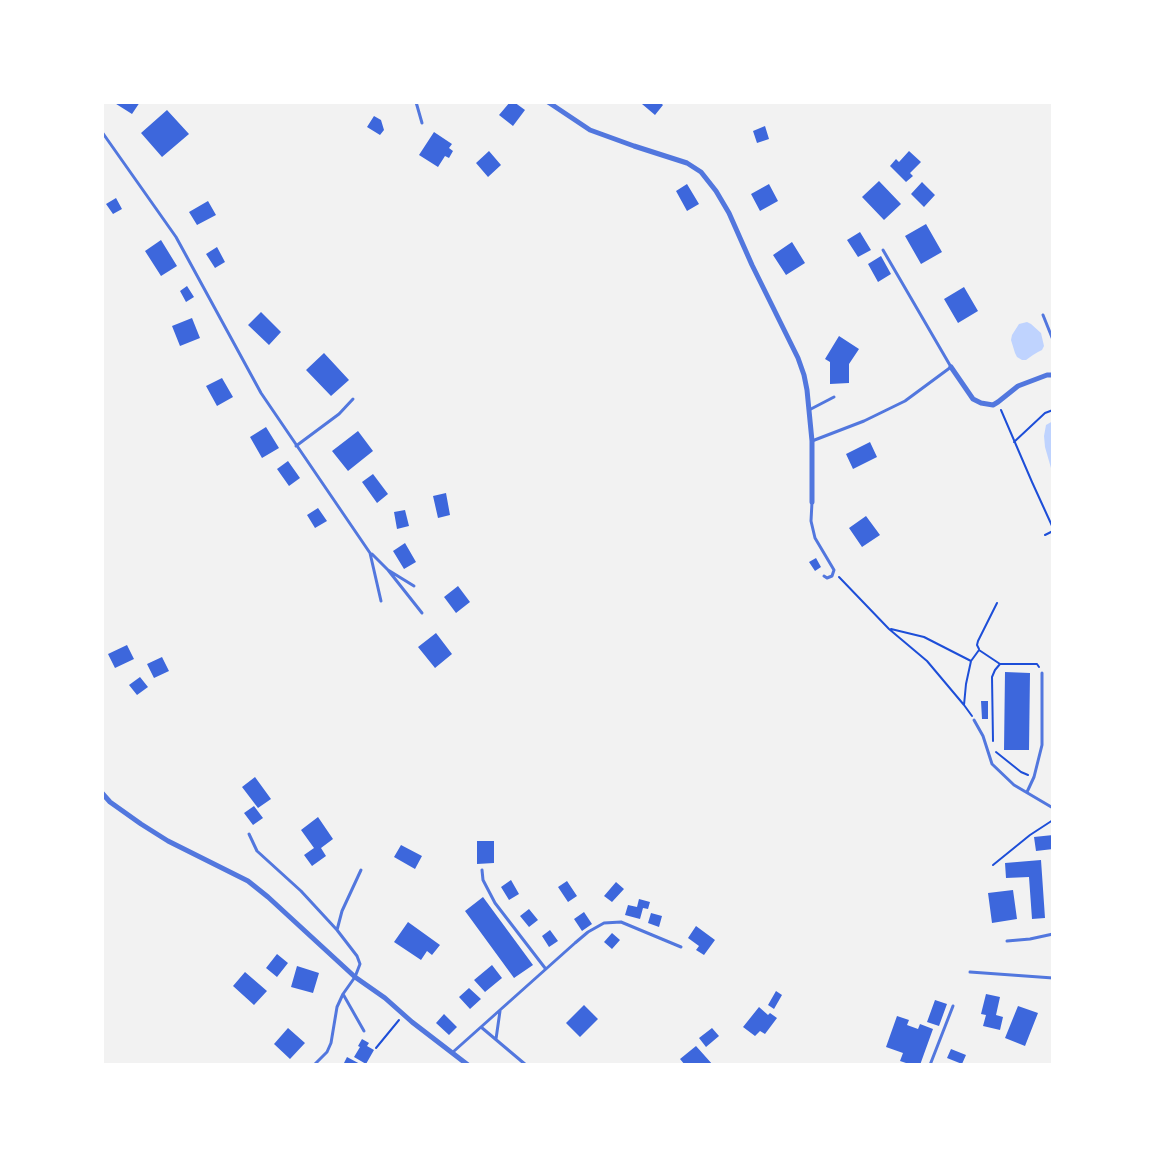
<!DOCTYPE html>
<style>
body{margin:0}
#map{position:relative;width:1155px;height:1167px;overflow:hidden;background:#f2f2f2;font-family:"Times New Roman",serif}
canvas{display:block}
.frame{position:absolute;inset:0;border:104px solid #fff;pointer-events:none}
</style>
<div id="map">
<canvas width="1155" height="1167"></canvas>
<div class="frame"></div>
</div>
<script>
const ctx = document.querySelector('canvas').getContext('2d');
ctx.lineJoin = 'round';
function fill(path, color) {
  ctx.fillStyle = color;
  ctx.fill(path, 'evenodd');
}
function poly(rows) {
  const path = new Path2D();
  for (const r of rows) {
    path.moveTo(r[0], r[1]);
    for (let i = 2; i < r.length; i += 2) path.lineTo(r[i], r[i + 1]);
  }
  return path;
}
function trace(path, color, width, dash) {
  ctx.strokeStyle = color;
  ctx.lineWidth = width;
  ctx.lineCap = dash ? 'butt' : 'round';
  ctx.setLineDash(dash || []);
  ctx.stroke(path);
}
const water = poly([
 [1027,322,1031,324,1041,333,1044,346,1042,350,1038,352,1033,355,1026,360,1022,360,1017,357,1015,353,1011,340,1012,335,1019,324],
 [1053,421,1053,475,1045,447,1044,436,1046,425]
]);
const building = poly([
 [113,102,140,102,132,114],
 [510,102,514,102,525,110,513,126,499,115],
 [644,102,660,102,663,105,655,115,642,104],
 [167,110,189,134,162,157,141,133],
 [374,116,381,120,384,130,380,135,367,127],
 [765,126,769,139,757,143,753,131],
 [434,132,452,144,449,148,453,151,449,158,445,156,438,167,419,155],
 [489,151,501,165,488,177,476,163],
 [909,151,921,162,910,173,913,176,906,182,890,166,896,159,899,162],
 [879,181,901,204,884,220,862,197],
 [922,182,935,195,924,207,911,194],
 [687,184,699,204,687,211,676,191],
 [769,184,778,201,760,211,751,194],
 [116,198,122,209,113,214,106,204],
 [208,201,216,215,197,225,189,212],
 [926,224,942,252,921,264,905,236],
 [860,232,871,250,858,257,847,240],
 [161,240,177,266,161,276,145,251],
 [792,242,805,263,786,275,773,255],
 [217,247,225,262,215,268,206,254],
 [881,256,891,274,878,282,868,264],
 [187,286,194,297,186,302,180,291],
 [964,287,978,311,958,323,944,299],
 [261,312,281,332,269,345,248,325],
 [192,318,200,338,180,346,172,326],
 [839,336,859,349,849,364,849,383,830,384,830,362,825,359],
 [324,353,349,380,331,396,306,370],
 [222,378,233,397,217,406,206,386],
 [266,427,279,448,262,458,250,437],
 [358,431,373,451,348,471,332,451],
 [870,442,877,457,853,469,846,454],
 [288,461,300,478,289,486,277,469],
 [373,474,388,494,377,503,362,482],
 [446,493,450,515,438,518,433,496],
 [318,508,327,521,315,528,307,515],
 [405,510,409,526,397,529,394,512],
 [866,516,880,535,862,547,849,528],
 [405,543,416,562,404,569,393,551],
 [816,558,821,567,815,571,809,562],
 [458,586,470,602,456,613,444,597],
 [436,633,452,654,435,668,418,647],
 [127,645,134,659,115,668,108,654],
 [162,657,169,671,154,678,147,664],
 [1005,672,1030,673,1029,750,1004,750],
 [140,677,148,687,137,695,129,685],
 [981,701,988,701,988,719,982,719],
 [255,777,271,799,258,808,242,787],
 [254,806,263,818,253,825,244,813],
 [318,817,333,839,321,848,326,856,312,866,304,855,314,848,301,830],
 [1053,835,1053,849,1036,851,1034,837],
 [477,841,494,841,494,863,477,864],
 [401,845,422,856,415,869,394,857],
 [1041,860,1045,918,1032,919,1029,877,1006,878,1005,863],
 [511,880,519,894,509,900,501,887],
 [567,881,577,896,568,902,558,887],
 [616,882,624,889,612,902,604,896],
 [1013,890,1017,919,992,923,988,893],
 [483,897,533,965,514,978,465,911],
 [639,899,650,902,648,909,643,908,640,919,625,915,628,905,637,907],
 [529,909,538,920,529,927,520,916],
 [584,912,592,924,582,931,574,919],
 [651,913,662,916,659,927,648,923],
 [408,922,440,945,432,955,427,951,421,960,394,942],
 [696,926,715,940,704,955,696,950,699,946,688,938],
 [550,930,558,941,549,947,542,936],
 [612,933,620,940,612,949,604,942],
 [277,954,288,963,277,977,266,968],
 [492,965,502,978,485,992,474,980],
 [297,966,319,973,313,993,291,987],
 [245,972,267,991,254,1005,233,986],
 [469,988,481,999,470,1009,459,997],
 [776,991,782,995,774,1009,768,1005],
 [986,994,1000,997,996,1015,1003,1017,1000,1030,983,1026,986,1015,981,1014],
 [935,1000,947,1004,939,1026,927,1022],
 [584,1005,598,1019,580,1037,566,1023],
 [1018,1006,1038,1013,1025,1046,1005,1038],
 [759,1007,768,1015,770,1013,777,1018,765,1034,760,1031,755,1036,743,1027],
 [444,1014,457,1027,449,1035,436,1023],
 [897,1016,909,1020,907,1025,918,1029,920,1024,933,1029,920,1065,912,1065,900,1061,903,1053,886,1047],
 [288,1028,305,1043,290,1059,274,1044],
 [712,1028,719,1036,706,1047,699,1038],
 [362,1039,369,1043,367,1046,374,1050,366,1064,354,1057,360,1047,358,1046],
 [696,1046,713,1065,685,1065,680,1059],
 [951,1049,966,1055,962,1064,947,1058],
 [347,1057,362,1065,343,1065]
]);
const path = poly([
 [1001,410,1032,482,1053,528],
 [1014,442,1045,413,1053,410],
 [1045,535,1053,531],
 [839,577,889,629,927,661,964,705,972,716],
 [1053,597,1053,608],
 [891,629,924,637,971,661,979,650,1000,664],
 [979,649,977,645,978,641,997,603],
 [964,705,966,684,971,661],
 [993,741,992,677,995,670,1000,664,1037,664,1039,667],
 [996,752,1021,772,1028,775],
 [993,865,1030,835,1053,820],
 [376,1048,399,1020]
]);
const service = poly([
 [416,102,422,123],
 [102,132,176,237,261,393,370,553,381,601],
 [1043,315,1053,340],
 [809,410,834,397],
 [812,441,864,421,905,401,951,367,883,250],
 [296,446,339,414,353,399],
 [812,502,811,521,815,538,834,570,832,576,827,578,824,576],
 [372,554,388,570,414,586],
 [388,570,422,613],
 [974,720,983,736,992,764,1014,785,1053,808],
 [1027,792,1034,777,1042,745,1042,673],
 [249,834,257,851,301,891,337,930,357,956,360,964,355,977,343,994,337,1007,331,1043,327,1052,314,1065],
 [482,870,483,880,495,903,545,968],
 [337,930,342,911,361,870],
 [1007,941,1030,939,1053,934],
 [970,972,1053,978],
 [343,994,364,1031],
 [481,1027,526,1065],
 [496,1039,500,1011],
 [453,1052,575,943,588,932,604,923,621,922,681,947],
 [930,1065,953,1006]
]);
const minor = poly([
 [548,102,590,130,634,146,687,163,701,172,716,191,729,213,752,265,798,358,804,375,807,390,812,441,812,502],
 [951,367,973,399,981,403,993,405,998,402,1018,386,1047,375,1053,375],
 [102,793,110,802,141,824,168,841,248,881,268,897,355,977,385,998,412,1022,468,1065]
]);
fill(water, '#bfd3fe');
fill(building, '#3d67dc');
trace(path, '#1d4ed8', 2);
trace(service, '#5277de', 3);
trace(minor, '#5277de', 5);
</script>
